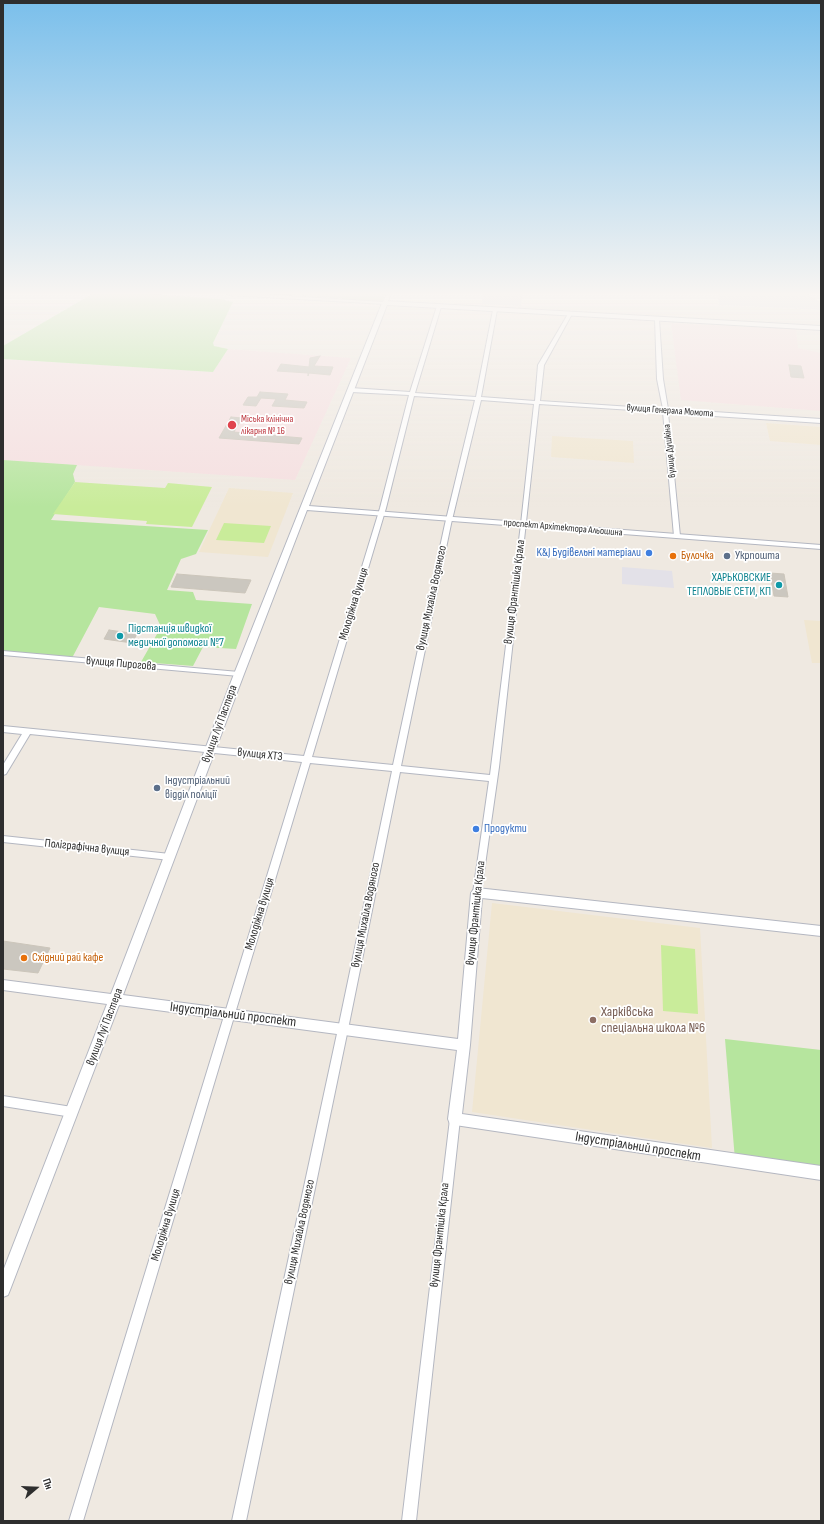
<!DOCTYPE html>
<meta charset="utf-8">
<style>
body{margin:0}
#map{position:relative;width:824px;height:1524px;overflow:hidden;background:#efe9e1;font-family:"Sofia Sans Condensed",sans-serif}
canvas{display:block}
.frame{position:absolute;inset:0;border:4px solid #2e2e2e;pointer-events:none}
.north{position:absolute;left:16px;top:1468px;width:40px;height:40px;-webkit-text-stroke:3px #fff;paint-order:stroke;rotate:71deg;font-size:11px;font-weight:700;line-height:16px;text-align:center;color:#2e2e2e}
.north::after{content:'';display:block;margin:auto;width:14px;height:18px;background:#2e2e2e;clip-path:polygon(50% 0,100% 100%,50% 72%,0 100%)}
</style>
<div id="map">
<canvas width="824" height="1524"></canvas>
<div class="frame"></div>
<div class="north">Пн</div>
</div>
<script>
const ctx = document.querySelector('canvas').getContext('2d');
ctx.lineJoin = 'round';
function fill(path, color) {
  ctx.fillStyle = color;
  ctx.fill(path, 'evenodd');
}
function poly(rows) {
  const path = new Path2D();
  for (const r of rows) {
    path.moveTo(r[0], r[1]);
    for (let i = 2; i < r.length; i += 2) path.lineTo(r[i], r[i + 1]);
  }
  return path;
}
function trace(path, color, width, dash) {
  ctx.strokeStyle = color;
  ctx.lineWidth = width;
  ctx.lineCap = dash ? 'butt' : 'round';
  ctx.setLineDash(dash || []);
  ctx.stroke(path);
}
function drawText(font, color, halo, rows, align = 'center') {
  ctx.font = font + ' "Sofia Sans Condensed",sans-serif';
  ctx.lineWidth = 3.5;
  ctx.setLineDash([]);
  ctx.textBaseline = 'middle';
  ctx.strokeStyle = halo;
  ctx.fillStyle = color;
  for (const [text, x, y, turn = 0] of rows) {
    ctx.save();
    ctx.translate(x, y);
    ctx.rotate((+turn || 0) * Math.PI / 180);
    ctx.textAlign = isNaN(turn) ? turn : align;
    if (halo) ctx.strokeText(text, 0, 0);
    ctx.fillText(text, 0, 0);
    ctx.restore();
  }
}
const industrial = poly([
 [484,294,522,294,521,306,482,304],
 [718,294,807,294,821,303,821,310,719,305],
 [622,567,672,571,674,588,622,584]
]);
const education = poly([
 [766,423,821,427,821,445,770,441],
 [552,436,633,441,634,463,551,457],
 [229,488,293,493,268,557,199,552],
 [804,620,821,621,821,663,812,663],
 [492,903,700,928,712,1148,472,1112]
]);
const medical = poly([
 [671,323,796,329,798,348,821,353,821,411,681,400],
 [228,349,351,358,295,480,3,460,3,359,213,372]
]);
const green = poly([
 [92,294,149,294,220,299,233,302,213,343,214,346,228,349,213,372,3,359,3,346],
 [3,460,77,465,73,474,75,482,51,520,208,530,196,554,181,559,167,590,193,592,196,600,252,604,236,649,203,647,193,666,141,662,161,627,155,614,99,607,72,658,3,651],
 [725,1039,821,1050,821,1171,735,1160]
]);
const cemetery = poly([
 [282,294,385,294,382,302]
]);
const pitch = poly([
 [75,482,165,488,168,483,212,487,192,527,146,524,147,521,53,514],
 [224,523,271,526,264,543,216,540],
 [661,945,695,949,698,1014,663,1011]
]);
const building = poly([
 [320,356,314,366,333,367,330,375,309,373,308,376,308,373,277,371,281,364,309,367,310,358,320,356],
 [789,365,801,366,804,378,791,377,789,365],
 [260,392,288,394,285,400,307,402,304,408,272,406,276,399,261,398,256,406,243,405,248,397,257,397,260,392],
 [231,417,242,418,234,432,302,438,299,444,219,438,231,417],
 [770,573,784,574,788,597,774,596,770,573],
 [177,574,251,580,245,593,171,587,177,574],
 [109,630,137,634,132,643,104,639,109,630],
 [3,941,50,948,38,973,3,969,3,941]
]);
const minor = poly([
 [227,294,255,294,383,302,387,294,391,294,387,303,385,304,229,295,227,294],
 [437,306,441,307,415,393,476,397,493,310,495,309,497,310,481,397,535,401,538,365,568,314,570,313,572,314,544,365,540,401,663,409,657,379,655,319,657,318,659,319,663,379,668,409,821,419,821,423,668,413,680,536,677,538,674,536,663,412,539,404,499,767,481,893,480,896,477,897,474,896,473,893,489,781,400,772,348,1029,246,1521,232,1521,338,1029,392,771,310,763,83,1521,69,1521,302,762,30,734,6,774,3,775,3,765,22,734,3,732,3,726,304,756,380,508,409,395,351,392,348,390,351,388,410,392,437,306],
 [414,396,475,400,445,524,393,765,312,757,386,508,414,396],
 [481,400,534,404,521,524,490,775,401,766,451,524,481,400],
 [3,651,239,672,243,674,239,676,3,655,3,651],
 [3,836,170,854,173,855,174,857,173,859,170,860,3,842,3,836],
 [3,1096,72,1107,76,1108,77,1112,76,1116,72,1117,3,1106,3,1096],
 [455,1114,459,1115,460,1119,416,1521,402,1521,450,1119,451,1115,455,1114]
]);
const tertiary = poly([
 [385,301,821,326,821,330,387,305,309,506,821,545,821,549,307,510,244,674,123,995,458,1039,471,893,473,890,477,888,821,926,821,936,482,898,470,1045,462,1114,821,1166,821,1180,455,1125,450,1124,448,1119,457,1050,119,1005,10,1290,8,1295,3,1297,3,1271,107,1004,3,990,3,980,111,994,234,674,382,303,385,301]
]);
const markers = [
 [232,425,5,"#e0444e"],
 [649,553,4,"#3f7fe0"],
 [673,556,4,"#e8710a"],
 [727,556,4,"#5c6f8a"],
 [779,585,4,"#0f9aa8"],
 [120,636,4,"#0f9aa8"],
 [157,788,4,"#5c6f8a"],
 [476,829,4,"#3f7fe0"],
 [24,958,4,"#e8710a"],
 [593,1020,4,"#8d6e63"]
];
const farStreetnames = [
 ["вулиця Генерала Момота",670,411,4],
 ["вулиця Душкіна",670,451,-96],
 ["проспект Архітектора Альошина",563,528,5]
];
const farHealthnames = [
 ["Міська клінічна",241,419],
 ["лікарня № 16",241,431]
];
const shopNames = [
 ["K&J Будівельні матеріали",641,553],
 ["Продукти",484,829,"left"]
];
const foodNames = [
 ["Булочка",681,556],
 ["Східний рай кафе",32,958]
];
const serviceNames = [
 ["Укрпошта",735,556],
 ["Індустріальний",165,781],
 ["відділ поліції",165,795]
];
const cultureNames = [
 ["ХАРЬКОВСКИЕ",771,578],
 ["ТЕПЛОВЫЕ СЕТИ, КП",771,592],
 ["Підстанція швидкої",128,629,"left"],
 ["медичної допомоги №7",128,643,"left"]
];
const streetNames = [
 ["вулиця Франтішка Крала",515,592,-83],
 ["вулиця Михайла Водяного",432,598,-78],
 ["Молодіжна вулиця",354,604,-73],
 ["вулиця Пирогова",121,664,5],
 ["вулиця Луї Пастера",220,724,-70],
 ["вулиця ХТЗ",260,755,6],
 ["Поліграфічна вулиця",87,848,6],
 ["вулиця Франтішка Крала",476,913,-84],
 ["Молодіжна вулиця",260,914,-73],
 ["вулиця Михайла Водяного",366,915,-79],
 ["вулиця Луї Пастера",105,1027,-69],
 ["Молодіжна вулиця",166,1225,-73],
 ["вулиця Михайла Водяного",300,1232,-78],
 ["вулиця Франтішка Крала",440,1235,-84]
];
const nearEducationnames = [
 ["Харківська",601,1012],
 ["спеціальна школа №6",601,1028]
];
const nearStreetnames = [
 ["Індустріальний проспект",233,1015,7],
 ["Індустріальний проспект",638,1147,9]
];
fill(industrial, '#e3e1e8');
fill(education, '#f0e6d1');
fill(medical, '#f5dfe0');
fill(green, '#b6e59e');
fill(cemetery, '#c8d9b8');
fill(pitch, '#c9ec9a');
fill(building, '#cbc7bf');
trace(building, '#cbc5ba', 1);
trace(minor, '#b4b7c1', 2);
trace(tertiary, '#b4b7c1', 2);
fill(minor, '#fff');
fill(tertiary, '#fff');
const sky = ctx.createLinearGradient(0, 0, 0, 507);
sky.addColorStop(0, '#7abfeb');
sky.addColorStop(0.58, '#f8f5f2');
sky.addColorStop(1, '#f8f5f200');
ctx.fillStyle = sky;
ctx.fillRect(0, 0, 824, 507);
for (const [x, y, r, color] of markers) {
  const dot = new Path2D();
  dot.arc(x, y, r, 0, 2 * Math.PI);
  ctx.fillStyle = color;
  ctx.fill(dot);
  trace(dot, '#fff', 1.5);
}
drawText('10px', '#2e2e2e', '#fff', farStreetnames);
drawText('10px', '#be3a42', '#fff', farHealthnames, 'left');
drawText('12px', '#366cbe', '#fff', shopNames, 'right');
drawText('12px', '#c56008', '#fff', foodNames, 'left');
drawText('12px', '#4e5e75', '#fff', serviceNames, 'left');
drawText('12px', '#0d838f', '#fff', cultureNames, 'right');
drawText('12px', '#2e2e2e', '#fff', streetNames);
drawText('14px', '#785e54', '#fff', nearEducationnames, 'left');
drawText('14px', '#2e2e2e', '#fff', nearStreetnames);
</script>
